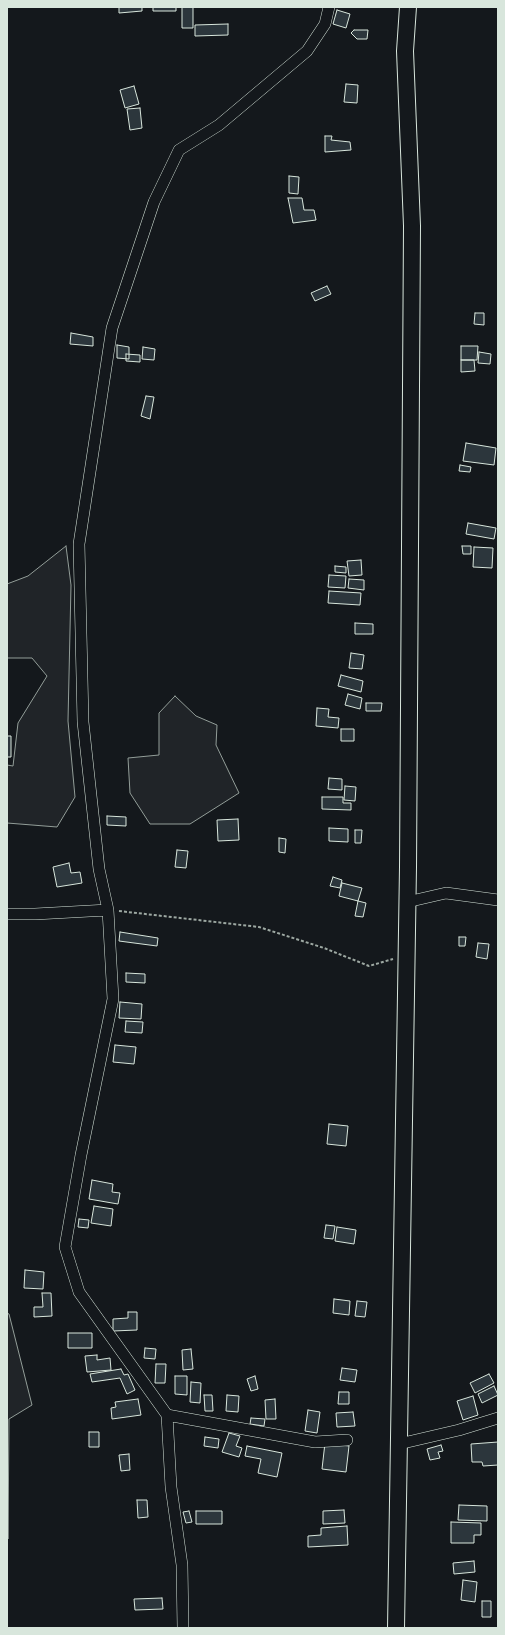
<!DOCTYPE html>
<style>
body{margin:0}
#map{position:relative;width:505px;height:1635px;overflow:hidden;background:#14181c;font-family:Raleway,sans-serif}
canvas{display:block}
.frame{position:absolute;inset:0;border:8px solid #d8e6dc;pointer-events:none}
</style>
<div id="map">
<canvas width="505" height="1635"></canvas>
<div class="frame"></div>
</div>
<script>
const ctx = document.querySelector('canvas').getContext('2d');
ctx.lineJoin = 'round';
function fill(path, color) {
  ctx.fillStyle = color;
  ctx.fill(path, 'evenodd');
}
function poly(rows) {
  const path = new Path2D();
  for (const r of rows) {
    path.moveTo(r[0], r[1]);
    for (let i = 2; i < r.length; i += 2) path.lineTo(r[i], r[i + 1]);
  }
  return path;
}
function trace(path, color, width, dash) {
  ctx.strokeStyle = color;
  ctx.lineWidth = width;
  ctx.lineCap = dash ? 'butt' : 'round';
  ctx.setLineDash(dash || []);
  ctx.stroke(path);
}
const green = poly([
 [66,546,71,585,68,721,75,797,57,827,7,823,7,765,13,766,18,723,47,676,32,658,7,658,7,584,28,576,66,546],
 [175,696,196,716,217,725,216,745,239,793,190,824,150,824,130,793,128,758,159,755,159,713,175,696],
 [7,1313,9,1314,32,1405,9,1419,8,1539,7,1313]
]);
const building = poly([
 [119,7,142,7,142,11,119,13,119,7],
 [153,7,176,7,176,11,153,11,153,7],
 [182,7,193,7,193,28,182,28,182,7],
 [337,10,350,14,346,28,333,24,337,10],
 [228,24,228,35,195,36,195,25,228,24],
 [354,30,368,30,367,39,357,39,351,33,354,30],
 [346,84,358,85,357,103,344,102,346,84],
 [134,86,139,104,125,108,120,90,134,86],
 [140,108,142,128,130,130,127,109,140,108],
 [325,136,332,136,331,140,350,142,351,150,325,152,325,136],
 [289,176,299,177,298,194,289,193,289,176],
 [288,198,302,198,304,210,314,210,316,220,293,223,288,198],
 [327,286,331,294,315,301,311,293,327,286],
 [475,313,484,313,484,325,474,324,475,313],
 [71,333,93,337,93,346,70,344,71,333],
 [117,345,129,347,129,359,117,358,117,345],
 [461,346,478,346,477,360,461,360,461,346],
 [143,347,155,349,154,360,142,359,143,347],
 [479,352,491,354,490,364,478,363,479,352],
 [126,354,140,355,140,362,126,361,126,354],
 [461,360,474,360,475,371,461,372,461,360],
 [146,396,154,397,150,419,141,416,146,396],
 [466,443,496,448,494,465,463,461,466,443],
 [460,465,471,467,470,472,459,471,460,465],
 [468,523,496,528,494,539,466,534,468,523],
 [462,546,471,546,471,554,463,554,462,546],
 [474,547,493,548,492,568,473,567,474,547],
 [361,560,362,575,349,576,347,561,361,560],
 [335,566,346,567,346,573,335,572,335,566],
 [329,575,346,576,345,588,328,587,329,575],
 [349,579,364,580,364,590,348,588,349,579],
 [329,591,361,593,360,605,328,603,329,591],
 [355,623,373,624,373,634,355,634,355,623],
 [351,653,364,655,362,669,349,668,351,653],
 [341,675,363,681,361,692,338,686,341,675],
 [348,694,362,698,360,709,345,705,348,694],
 [366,703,382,703,381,711,366,711,366,703],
 [317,708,329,709,328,717,339,718,338,728,316,726,317,708],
 [341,729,354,729,354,741,341,741,341,729],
 [7,736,11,736,11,757,7,757,7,736],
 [329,778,342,779,342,790,328,789,329,778],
 [345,786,356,787,355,801,344,800,345,786],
 [322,797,343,797,343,803,351,803,351,810,322,809,322,797],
 [107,816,126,817,126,826,107,825,107,816],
 [238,819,239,840,218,841,217,820,238,819],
 [329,828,348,829,348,842,329,841,329,828],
 [355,830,362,830,361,843,355,843,355,830],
 [279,838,286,839,285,853,279,852,279,838],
 [177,850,188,851,186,868,175,867,177,850],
 [69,863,71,873,80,872,82,883,57,887,53,867,69,863],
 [333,877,342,880,340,888,330,886,333,877],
 [342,883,362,888,358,901,339,896,342,883],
 [358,901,366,903,363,917,355,916,358,901],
 [120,932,158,938,157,946,119,941,120,932],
 [459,937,466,937,465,946,459,946,459,937],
 [478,943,489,944,487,959,476,957,478,943],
 [126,973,145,974,145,983,126,982,126,973],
 [120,1002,142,1004,141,1019,119,1018,120,1002],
 [126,1021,143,1022,142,1033,125,1032,126,1021],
 [115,1045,136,1047,134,1064,113,1062,115,1045],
 [329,1124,348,1126,346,1146,327,1144,329,1124],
 [92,1180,113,1184,112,1192,120,1193,118,1204,89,1199,92,1180],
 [94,1206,113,1209,111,1226,91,1223,94,1206],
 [79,1219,89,1220,88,1228,78,1227,79,1219],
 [326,1225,335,1226,333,1239,324,1238,326,1225],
 [337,1227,356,1230,354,1244,335,1241,337,1227],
 [25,1270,44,1272,43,1289,24,1288,25,1270],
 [42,1293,51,1293,52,1316,34,1317,34,1307,43,1307,42,1293],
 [334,1299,350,1301,349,1315,333,1313,334,1299],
 [357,1301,367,1302,365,1317,355,1316,357,1301],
 [128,1312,137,1312,137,1330,113,1331,113,1319,128,1318,128,1312],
 [68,1333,92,1333,92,1348,68,1348,68,1333],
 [145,1348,156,1349,155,1359,144,1358,145,1348],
 [191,1349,193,1369,183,1370,182,1350,191,1349],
 [97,1355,97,1360,110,1358,111,1370,87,1372,85,1356,97,1355],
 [156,1364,166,1364,165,1383,155,1383,156,1364],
 [342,1368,357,1370,355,1382,340,1380,342,1368],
 [121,1369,124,1375,128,1374,135,1390,127,1394,120,1378,92,1382,90,1374,121,1369],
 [489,1374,494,1383,475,1393,470,1383,489,1374],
 [175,1376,187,1376,187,1395,175,1394,175,1376],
 [255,1376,258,1389,251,1391,247,1379,255,1376],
 [191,1382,201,1383,200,1403,190,1402,191,1382],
 [494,1386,498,1395,482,1403,478,1394,494,1386],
 [339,1392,349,1392,349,1404,338,1404,339,1392],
 [204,1395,212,1395,213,1411,205,1411,204,1395],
 [227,1395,239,1396,238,1412,226,1411,227,1395],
 [473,1396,478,1415,463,1420,457,1401,473,1396],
 [138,1399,141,1415,112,1419,111,1408,116,1407,115,1402,138,1399],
 [275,1399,276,1419,266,1419,265,1400,275,1399],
 [308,1410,320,1412,317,1433,305,1431,308,1410],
 [353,1412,355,1426,337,1427,336,1413,353,1412],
 [251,1418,265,1419,264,1426,250,1424,251,1418],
 [89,1432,99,1432,99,1447,89,1447,89,1432],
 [229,1433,240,1436,236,1446,242,1448,239,1457,222,1452,229,1433],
 [205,1437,219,1439,218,1448,204,1446,205,1437],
 [498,1442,498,1465,483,1466,482,1462,472,1462,471,1444,498,1442],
 [325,1443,349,1446,346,1472,322,1469,325,1443],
 [441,1445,443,1451,438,1452,440,1458,430,1460,427,1449,441,1445],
 [247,1446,282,1453,277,1477,258,1473,261,1459,245,1456,247,1446],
 [129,1454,130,1470,121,1471,119,1455,129,1454],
 [137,1500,147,1500,148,1517,138,1518,137,1500],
 [459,1505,487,1506,487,1521,458,1520,459,1505],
 [344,1510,345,1523,323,1524,323,1511,344,1510],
 [189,1511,192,1522,186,1523,183,1512,189,1511],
 [196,1511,222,1511,222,1524,196,1524,196,1511],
 [451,1522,481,1523,481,1535,474,1535,474,1543,451,1543,451,1522],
 [347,1526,348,1545,308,1547,308,1536,321,1535,321,1528,347,1526],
 [474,1561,475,1572,454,1574,453,1563,474,1561],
 [463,1580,477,1582,475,1602,461,1600,463,1580],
 [162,1598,163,1609,135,1610,134,1599,162,1598],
 [482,1601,491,1601,491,1617,482,1617,482,1601]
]);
const path = poly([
 [119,911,259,927,324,948,369,966,393,959]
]);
const street = poly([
 [407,902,446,893,498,900],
 [7,914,35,914,108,910],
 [167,1415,315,1442,347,1440],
 [399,1444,459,1430,498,1418],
 [183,1628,182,1565,171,1487,167,1415,79,1292,65,1247,81,1155,113,999,108,910,99,869,83,722,79,544,112,328,154,202,179,150,219,125,307,51,325,24,329,7]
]);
const secondary = poly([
 [396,1628,408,867,412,226,405,51,408,7]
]);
fill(green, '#202428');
trace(green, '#939e99', 1);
fill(building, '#2c363c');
trace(building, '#d8e6dc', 1);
trace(street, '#d8e6dc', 12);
trace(secondary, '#d8e6dc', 18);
trace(path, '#9da8a2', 2, [3, 2]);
trace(street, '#14181c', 11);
trace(secondary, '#14181c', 16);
</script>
